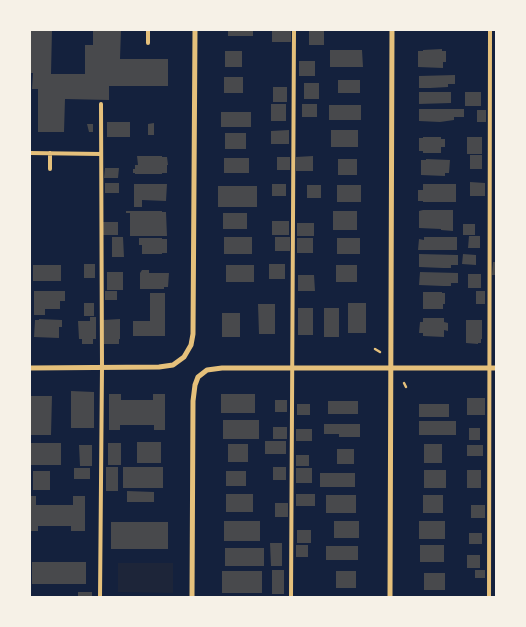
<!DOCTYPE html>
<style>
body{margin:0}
#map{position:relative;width:526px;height:627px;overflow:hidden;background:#14213d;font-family:Montserrat,sans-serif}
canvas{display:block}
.frame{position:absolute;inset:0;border:31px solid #f6f1e7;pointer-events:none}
</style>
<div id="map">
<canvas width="526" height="627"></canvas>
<div class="frame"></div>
</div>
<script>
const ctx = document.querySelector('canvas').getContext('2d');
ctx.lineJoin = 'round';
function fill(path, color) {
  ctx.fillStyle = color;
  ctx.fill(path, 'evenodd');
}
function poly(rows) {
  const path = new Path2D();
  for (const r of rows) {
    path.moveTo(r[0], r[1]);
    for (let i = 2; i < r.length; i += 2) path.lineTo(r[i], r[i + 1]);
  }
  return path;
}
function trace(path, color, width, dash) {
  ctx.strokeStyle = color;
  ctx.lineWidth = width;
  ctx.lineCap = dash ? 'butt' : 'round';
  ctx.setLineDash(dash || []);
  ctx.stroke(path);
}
const green = poly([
 [118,563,173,563,173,593,118,592]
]);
const building = poly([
 [30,30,52,30,51,74,85,74,85,45,93,45,93,30,121,30,120,59,168,59,168,86,109,86,109,100,65,99,64,132,38,132,38,89,32,89,33,73,30,73],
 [228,30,253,30,253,36,228,36],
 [272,30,291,30,291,42,272,42],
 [309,30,324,30,324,45,309,45],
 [442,49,442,51,446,51,446,62,443,62,443,68,418,67,418,51,423,51,423,50],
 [330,50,362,50,363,67,330,67],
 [225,51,242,51,242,67,225,67],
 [299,61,315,61,315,76,299,76],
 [455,75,455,84,448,84,448,87,430,88,419,88,419,76],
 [224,77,243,77,243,93,224,93],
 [338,80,360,80,360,93,338,93],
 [304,83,319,83,319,99,304,99],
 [273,87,287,87,287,102,273,102],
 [419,92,451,92,451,103,419,104],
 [465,92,481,92,481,106,465,106],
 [271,104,286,104,286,121,271,121],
 [302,104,317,104,317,117,302,117],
 [329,105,361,105,361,120,329,120],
 [419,109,464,109,464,117,454,117,454,120,440,122,419,121],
 [477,110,486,110,486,122,477,122],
 [221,112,251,112,251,127,221,127],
 [107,122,130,122,130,137,107,137],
 [154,123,154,135,148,135,148,124],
 [87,124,93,124,93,132,89,132],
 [289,130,289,144,271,144,271,131],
 [331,130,358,130,358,147,331,147],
 [225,133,246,133,246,149,225,149],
 [423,137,441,137,441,139,445,139,445,147,441,147,441,153,423,153,423,151,419,151,419,138,423,138],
 [467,137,482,137,482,154,467,154],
 [470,155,482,155,482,169,470,169],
 [137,156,162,156,162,157,167,157,168,165,167,165,167,173,162,173,162,174,135,174,135,173,133,173,133,169,135,169,135,165,138,165],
 [313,156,313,171,296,171,296,157],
 [277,157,290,157,290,170,277,170],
 [224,158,249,158,249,173,224,173],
 [338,159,357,159,357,175,338,175],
 [426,159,450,160,449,173,445,173,445,176,421,175,421,160,426,160],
 [105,168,119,168,118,178,104,178],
 [470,182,485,183,485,196,470,196],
 [105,183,119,183,119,193,105,193],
 [134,184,167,184,166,201,142,200,142,207,134,207],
 [272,184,286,184,286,196,272,196],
 [423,184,456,184,456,202,423,202,423,201,418,201,418,190,423,190],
 [307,185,321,185,321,198,307,198],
 [337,185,361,185,361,202,337,202],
 [218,186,257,186,257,207,218,207],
 [423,210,453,210,453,231,441,230,441,229,419,228,419,211],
 [126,211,162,211,162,212,166,212,167,236,130,236,130,213,126,213],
 [333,211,357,211,357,230,333,230],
 [223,213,247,213,247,229,223,229],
 [272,221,289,221,289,235,272,235],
 [103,222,118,222,118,235,103,235],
 [297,223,314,223,314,236,297,236],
 [463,224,475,224,475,235,463,235],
 [469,236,480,236,480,248,468,248],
 [112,237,123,237,124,257,112,257],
 [224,237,252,237,252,254,224,254],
 [275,237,290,237,290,251,275,251],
 [424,237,457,237,457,250,418,250,419,239,424,240],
 [139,238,162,238,162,239,167,239,167,253,162,253,162,254,142,254,142,245,139,245],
 [297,238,313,238,313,253,297,253],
 [337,238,360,238,360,254,337,254],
 [419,254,458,255,458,265,451,265,451,268,443,268,419,267],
 [463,254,476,255,476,265,462,264],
 [493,262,496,262,496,275,492,275],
 [84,264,95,264,95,278,84,278],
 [269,264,285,264,285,279,269,279],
 [33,265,61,265,61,281,33,281],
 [226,265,254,265,254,282,226,282],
 [336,265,357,265,357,282,336,282],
 [142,270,149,270,149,273,169,273,168,287,164,287,164,289,140,289,140,273],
 [107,272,123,272,123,290,107,290],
 [420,272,458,273,458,283,451,283,451,286,443,286,419,285],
 [468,274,481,274,481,288,468,288],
 [298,275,314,275,315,291,298,291],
 [34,291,65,291,65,301,60,301,60,309,45,309,45,315,34,315],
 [105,291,117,291,117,300,105,300],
 [476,291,485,291,485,304,476,304],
 [423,292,442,292,442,293,445,293,445,304,443,304,443,309,423,309],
 [150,293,165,293,165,336,133,336,133,321,150,321],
 [84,303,94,303,94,316,84,316],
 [348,303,366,303,366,333,348,333],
 [258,304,275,304,275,334,259,334],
 [298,308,313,308,313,335,298,335],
 [324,308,339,308,339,337,324,337],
 [222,313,240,313,240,337,222,337],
 [90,317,96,317,96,339,93,339,93,344,82,344,82,339,79,339,78,321,90,321],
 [423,318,444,318,444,322,448,323,448,331,444,330,444,337,423,336,423,333,419,333,420,322,423,322],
 [39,319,62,320,62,327,59,327,59,338,34,337,35,320,39,320],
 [120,319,120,339,119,339,119,344,104,344,103,320],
 [466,320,482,320,482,339,481,339,481,343,478,343,478,344,466,343],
 [71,391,94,392,94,428,71,428],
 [109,394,121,394,121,400,153,400,153,394,165,394,165,430,154,430,154,425,120,425,120,430,109,430],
 [221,394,255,394,255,413,221,413],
 [30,396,52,396,51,435,30,435],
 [467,398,485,398,485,415,467,415],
 [275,400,287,400,287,412,275,412],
 [328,401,358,401,358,414,328,414],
 [297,404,310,404,310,415,297,415],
 [419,404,449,404,449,417,419,417],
 [223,420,259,420,259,439,223,439],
 [419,421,456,421,456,435,419,435],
 [324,424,360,424,360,437,339,437,339,434,324,434],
 [273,427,287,427,287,439,273,439],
 [469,428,480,428,480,440,469,440],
 [296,429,312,429,312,441,296,441],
 [265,441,286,441,286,454,265,454],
 [137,442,161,442,161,463,137,463],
 [30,443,61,443,61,465,30,465],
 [108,443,121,443,121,465,108,465],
 [228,444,248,444,248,462,228,462],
 [424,444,442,444,442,463,424,463],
 [79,445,92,445,92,466,80,466],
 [467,445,483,445,483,456,467,456],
 [337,449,354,449,354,464,337,464],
 [296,455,309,455,309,466,296,466],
 [106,467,118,467,118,491,106,491],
 [123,467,163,467,163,488,123,488],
 [273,467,286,467,286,480,273,480],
 [74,468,90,468,90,479,74,479],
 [296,468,312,468,312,483,296,483],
 [424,470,446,470,446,488,424,488],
 [467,470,481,470,481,488,467,488],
 [33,471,50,471,50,490,33,490],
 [226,471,246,471,246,486,226,486],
 [320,473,355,473,355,487,320,487],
 [127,491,154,492,154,502,127,502],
 [226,494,253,494,253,512,226,512],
 [296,494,315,494,315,506,296,506],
 [326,495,356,495,356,513,326,513],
 [423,495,443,495,443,513,423,513],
 [30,496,36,496,36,505,73,505,73,496,85,496,85,531,71,531,71,526,38,526,38,531,30,531],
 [275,503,288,503,288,517,275,517],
 [471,505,485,505,485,518,471,518],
 [224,521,260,521,260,541,224,541],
 [334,521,359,521,359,538,334,538],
 [419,521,445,521,445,539,419,539],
 [111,522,168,522,168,549,111,549],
 [297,530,311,530,311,543,297,543],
 [469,533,482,533,482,544,469,544],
 [270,543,282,543,282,566,271,566],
 [296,545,308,545,308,557,296,557],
 [420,545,444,545,444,562,420,562],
 [326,546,358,546,358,560,326,560],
 [225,548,264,548,264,566,225,566],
 [467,555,480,555,480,568,467,568],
 [32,562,86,562,86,584,32,584],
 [272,570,284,570,284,594,272,594],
 [475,570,485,570,485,578,475,578],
 [222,571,262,571,262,593,222,593],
 [336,571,356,571,356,588,336,588],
 [424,573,445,573,445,590,424,590],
 [78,592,92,592,92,597,78,597]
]);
const path = poly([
 [375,349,380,352],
 [404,383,406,387]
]);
const service = poly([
 [148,30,148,43],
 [30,153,101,154],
 [50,169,50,153],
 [100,597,102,368,101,104],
 [291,597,294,30],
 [489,597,490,30]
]);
const minor = poly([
 [30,368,159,367,173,365,184,357,191,345,193,334,195,30],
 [192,597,193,401,195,385,198,377,207,370,222,368,496,368],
 [390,597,392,30]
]);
fill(green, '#1d2539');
fill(building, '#48494c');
trace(path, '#e5c07b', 2.5);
trace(service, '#e5c07b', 4);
trace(minor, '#e5c07b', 5);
</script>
